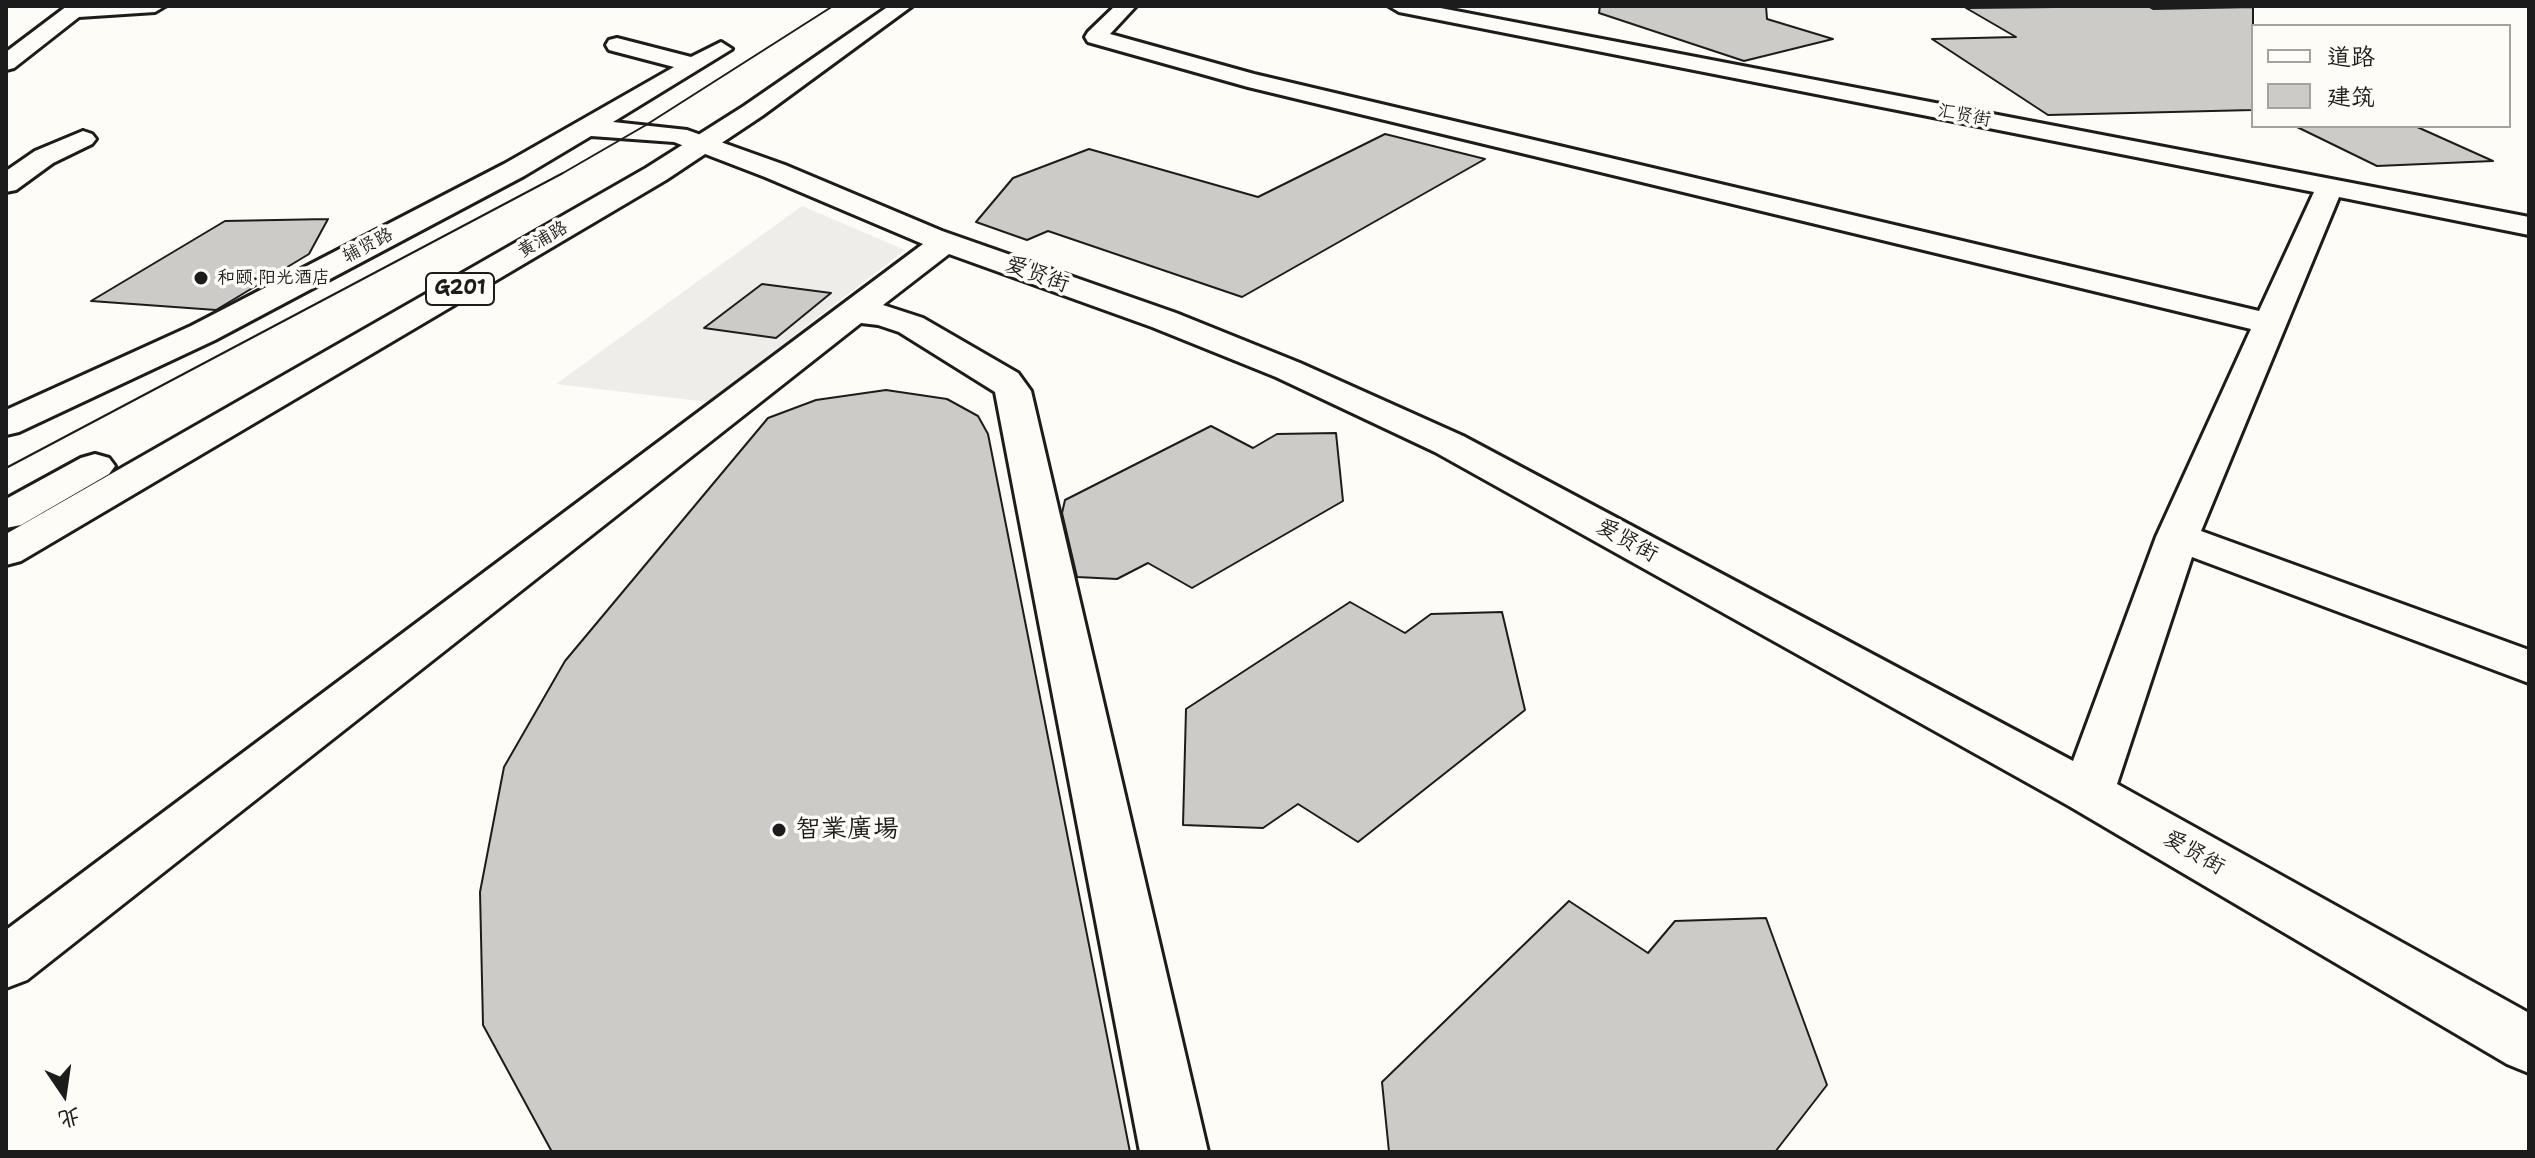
<!DOCTYPE html>
<meta charset="utf-8">
<style>
body{margin:0}
#map{position:relative;width:2535px;height:1158px;overflow:hidden;background:#fdfcf7;font-family:"Shantell Sans","LXGW WenKai TC",sans-serif}
canvas{display:block}
.frame{position:absolute;inset:0;border:8px solid #1c1c1c;pointer-events:none}
.legend{position:absolute;left:2251px;top:24px;width:260px;height:104px;box-sizing:border-box;background:#fdfcf7;border:2px solid #a3a29f;margin:0;padding:10px 14px;list-style:none;font-size:24px;color:#1c1c1c}
.legend li{display:flex;align-items:center;gap:16px;height:40px}
.legend b{width:40px;border:2px solid #a3a29f}
.north{position:absolute;left:24px;top:1054px;width:80px;height:80px;-webkit-text-stroke:6px #fdfcf7;paint-order:stroke;rotate:167deg;font-size:22px;font-weight:700;line-height:32px;text-align:center;color:#1c1c1c}
.north::after{content:'';display:block;margin:auto;width:28px;height:36px;background:#1c1c1c;clip-path:polygon(50% 0,100% 100%,50% 72%,0 100%)}
</style>
<div id="map">
<canvas width="2535" height="1158"></canvas>
<div class="frame"></div>
<ul class="legend">
<li><b style="height:10px;background:#fdfcf7"></b>道路</li>
<li><b style="height:22px;background:#cccbc8"></b>建筑</li>
</ul>
<div class="north">北</div>
</div>
<script>
const ctx = document.querySelector('canvas').getContext('2d');
ctx.lineJoin = 'round';
function fill(path, color) {
  ctx.fillStyle = color;
  ctx.fill(path, 'evenodd');
}
function poly(rows) {
  const path = new Path2D();
  for (const r of rows) {
    path.moveTo(r[0], r[1]);
    for (let i = 2; i < r.length; i += 2) path.lineTo(r[i], r[i + 1]);
  }
  return path;
}
function trace(path, color, width, dash) {
  ctx.strokeStyle = color;
  ctx.lineWidth = width;
  ctx.lineCap = dash ? 'butt' : 'round';
  ctx.setLineDash(dash || []);
  ctx.stroke(path);
}
function drawText(font, color, halo, rows, align = 'center') {
  ctx.font = font + ' "Shantell Sans","LXGW WenKai TC",sans-serif';
  ctx.lineWidth = 7;
  ctx.setLineDash([]);
  ctx.textBaseline = 'middle';
  ctx.strokeStyle = halo;
  ctx.fillStyle = color;
  for (const [text, x, y, turn = 0] of rows) {
    ctx.save();
    ctx.translate(x, y);
    ctx.rotate((+turn || 0) * Math.PI / 180);
    ctx.textAlign = isNaN(turn) ? turn : align;
    if (halo) ctx.strokeText(text, 0, 0);
    ctx.fillText(text, 0, 0);
    ctx.restore();
  }
}
const built = poly([
 [802,206,905,250,708,402,556,384]
]);
const building = poly([
 [1600,6,1766,6,1767,19,1833,39,1744,61,1599,13,1600,6],
 [2148,6,2153,9,2253,7,2253,110,2048,115,1932,39,2016,37,1966,8,2148,6],
 [2295,126,2415,126,2493,161,2377,166,2295,126],
 [1385,134,1485,159,1242,297,1048,231,1027,240,976,222,1013,178,1089,149,1258,197,1385,134],
 [328,219,309,254,216,310,91,301,225,221,328,219],
 [762,284,831,293,776,338,704,328,762,284],
 [886,390,947,399,978,416,988,434,1130,1152,552,1152,483,1025,480,892,504,767,565,661,768,418,816,400,886,390],
 [1211,426,1253,448,1277,434,1336,433,1343,501,1192,588,1148,563,1117,579,1077,577,1062,513,1065,500,1211,426],
 [1350,602,1405,633,1431,614,1502,612,1525,710,1358,842,1298,804,1263,828,1183,825,1186,709,1350,602],
 [1569,901,1648,953,1675,921,1766,918,1827,1085,1775,1152,1389,1152,1382,1082,1569,901]
]);
const minor = poly([
 [165,6,155,12,79,17,14,68,6,70,6,52,67,6,165,6],
 [1115,6,1136,6,1110,34,1254,74,2259,311,2314,192,1399,12,1389,6,1430,6,2529,217,2529,235,2339,197,2201,531,2529,650,2529,683,2192,557,2117,784,2529,1013,2529,1073,2507,1064,2069,806,1435,452,1276,377,1152,327,949,254,883,305,923,318,1018,373,1031,391,1208,1152,1140,1152,995,392,899,332,878,325,861,323,27,980,6,988,6,930,923,244,765,177,674,142,591,136,524,176,215,340,19,432,6,435,6,410,191,326,504,164,674,67,609,50,606,45,609,40,617,38,691,57,721,42,732,49,613,122,687,130,785,165,942,231,1176,313,1300,363,1463,436,2073,761,2156,537,2251,329,1248,87,1088,42,1085,37,1088,32,1115,6],
 [83,131,92,134,96,139,92,144,53,163,16,190,6,192,6,171,35,151,83,131]
]);
const highway = poly([
 [889,6,912,6,762,116,666,180,21,561,6,565,6,534,646,168,744,106,889,6],
 [95,454,109,458,115,466,109,474,21,525,6,528,6,499,81,458,95,454]
]);
const tram = poly([
 [6,468,563,173,646,125,833,6]
]);
const markers = [
 [201,278,8,"#1c1c1c"],
 [779,830,8,"#1c1c1c"]
];
const farStreetnames = [
 ["汇贤街",1964,116,11],
 ["黄浦路",543,240,-30],
 ["辅贤路",368,246,-28]
];
const farPoinames = [
 ["和颐·阳光酒店",217,278]
];
const shields = [
 [460,289,68]
];
const shieldNames = [
 ["G201",460,289]
];
const streetNames = [
 ["爱贤街",1037,275,20],
 ["爱贤街",1627,541,29],
 ["爱贤街",2194,853,30]
];
const nearPoinames = [
 ["智業廣場",795,830]
];
fill(built, '#eeede9');
fill(building, '#cccbc8');
trace(building, '#1c1c1c', 2);
trace(minor, '#1c1c1c', 6);
trace(highway, '#1c1c1c', 6);
fill(minor, '#fdfcf7');
fill(highway, '#fdfcf7');
trace(tram, '#1c1c1c', 2);
for (const [x, y, r, color] of markers) {
  const dot = new Path2D();
  dot.arc(x, y, r, 0, 2 * Math.PI);
  ctx.fillStyle = color;
  ctx.fill(dot);
  trace(dot, '#fdfcf7', 3);
}
drawText('18px', '#1c1c1c', '#fdfcf7', farStreetnames);
drawText('18px', '#1c1c1c', '#fdfcf7', farPoinames, 'left');
for (const [x, y, w] of shields) {
  const box = new Path2D();
  box.roundRect(x - w / 2, y - 16, w, 32, 6);
  ctx.fillStyle = '#fdfcf7';
  ctx.fill(box);
  trace(box, '#1c1c1c', 2);
}
drawText('bold 20px', '#1c1c1c', null, shieldNames);
drawText('22px', '#1c1c1c', '#fdfcf7', streetNames);
drawText('26px', '#1c1c1c', '#fdfcf7', nearPoinames, 'left');
</script>
